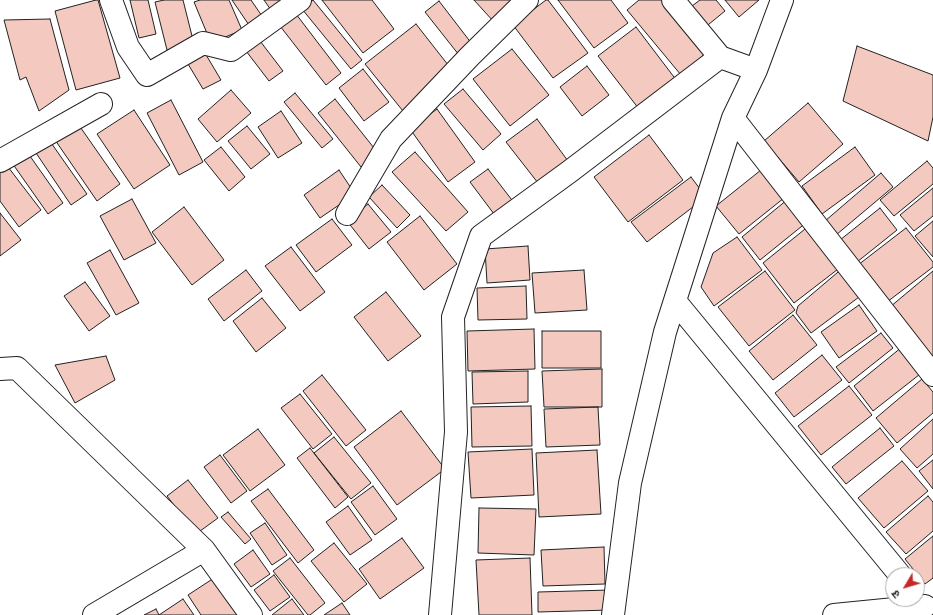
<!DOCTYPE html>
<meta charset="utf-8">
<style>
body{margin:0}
#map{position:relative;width:933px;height:615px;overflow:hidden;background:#fff;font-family:Raleway,"Noto Sans Devanagari",sans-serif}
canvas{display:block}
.north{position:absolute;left:885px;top:567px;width:40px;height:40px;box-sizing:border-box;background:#fff;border:1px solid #a7a7a7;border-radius:50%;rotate:232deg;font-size:11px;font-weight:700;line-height:16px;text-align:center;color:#222}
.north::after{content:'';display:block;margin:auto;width:14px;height:18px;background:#c62828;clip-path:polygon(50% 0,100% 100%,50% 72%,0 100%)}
</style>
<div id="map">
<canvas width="933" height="615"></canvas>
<div class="north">उ</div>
</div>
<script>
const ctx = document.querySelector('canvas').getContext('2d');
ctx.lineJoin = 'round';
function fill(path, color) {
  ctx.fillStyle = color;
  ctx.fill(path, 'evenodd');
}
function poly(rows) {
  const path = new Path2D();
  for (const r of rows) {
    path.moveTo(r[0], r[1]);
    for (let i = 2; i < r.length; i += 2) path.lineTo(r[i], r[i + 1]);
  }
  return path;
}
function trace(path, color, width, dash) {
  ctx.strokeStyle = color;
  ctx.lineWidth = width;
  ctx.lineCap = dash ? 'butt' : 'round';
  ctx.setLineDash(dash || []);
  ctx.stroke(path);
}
const building = poly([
 [96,0,98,0,120,78,76,90,55,11,96,0],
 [130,0,148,0,156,34,139,38,130,0],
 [164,0,183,0,194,44,167,50,155,2,164,0],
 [200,0,229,0,242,30,211,43,194,2,200,0],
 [232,0,251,0,264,19,251,28,232,0],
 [264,0,292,0,273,13,264,0],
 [313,0,362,60,351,69,302,9,313,0],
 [322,0,372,0,394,29,363,53,322,0],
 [474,0,517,0,494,22,474,0],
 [546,0,548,0,588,53,553,78,513,25,546,0],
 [558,0,611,0,628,23,594,48,558,0],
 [639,0,663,0,707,52,681,75,627,10,639,0],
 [700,0,716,0,725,11,703,29,688,9,700,0],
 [725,0,759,0,739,17,725,0],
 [439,1,472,44,459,55,425,12,439,1],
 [296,14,341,73,326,85,280,26,296,14],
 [50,19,69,90,39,111,26,77,20,80,4,20,50,19],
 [416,24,452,70,407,116,365,64,416,24],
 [636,27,677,81,639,109,598,56,636,27],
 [257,37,283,71,269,81,243,47,257,37],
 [857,46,933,75,933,117,928,141,843,101,857,46],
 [202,48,221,80,203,89,185,59,202,48],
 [512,49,549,95,510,126,473,79,512,49],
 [587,66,609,95,582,116,560,87,587,66],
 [363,69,389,102,364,121,339,88,363,69],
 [463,89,501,134,483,150,444,104,463,89],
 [231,90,251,113,217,142,198,119,231,90],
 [295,93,333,139,322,148,284,102,295,93],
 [335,99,378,153,361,167,318,113,335,99],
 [171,100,203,162,179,175,147,113,171,100],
 [808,103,843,144,799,182,764,141,808,103],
 [437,109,475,162,448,182,410,129,437,109],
 [134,110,170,165,134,189,97,134,134,110],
 [281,111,302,143,278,158,258,127,281,111],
 [537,119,568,161,538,183,506,142,537,119],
 [76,121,120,184,97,201,53,137,76,121],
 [247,126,270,154,251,169,228,141,247,126],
 [649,135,683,180,628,222,594,177,649,135],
 [47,137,87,194,71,205,32,147,47,137],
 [221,147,245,177,229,191,204,160,221,147],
 [855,147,875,175,822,214,802,186,855,147],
 [25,149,63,203,48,214,10,160,25,149],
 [415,152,468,212,446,231,392,172,415,152],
 [927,161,933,168,933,184,894,216,880,200,927,161],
 [5,163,41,210,19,227,0,201,0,167,5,163],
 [766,166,789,194,739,234,716,206,766,166],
 [488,169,515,204,497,218,470,182,488,169],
 [339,170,355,194,320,218,304,195,339,170],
 [881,173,893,187,836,235,825,221,881,173],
 [691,177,706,197,647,242,631,222,691,177],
 [382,185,410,215,397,228,369,197,382,185],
 [933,188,933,216,914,231,900,215,933,188],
 [132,199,156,243,124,260,100,216,132,199],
 [788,199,807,222,760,260,742,237,788,199],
 [368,204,391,232,369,249,347,221,368,204],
 [184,207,224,260,192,285,152,232,184,207],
 [880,208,897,230,857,262,840,240,880,208],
 [0,213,21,240,0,256,0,213],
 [420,216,457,264,424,290,387,242,420,216],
 [332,219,352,245,316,272,296,245,332,219],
 [933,221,933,257,915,236,933,221],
 [810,225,842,266,794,303,763,263,810,225],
 [906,228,933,262,933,267,887,302,858,265,906,228],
 [737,237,762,270,714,306,701,287,713,253,737,237],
 [528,246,530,280,487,283,485,249,528,246],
 [291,247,325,292,300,311,265,266,291,247],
 [110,250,139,303,116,315,87,263,110,250],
 [844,267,863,294,811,333,796,313,798,306,844,267],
 [246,270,262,291,224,321,208,299,246,270],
 [584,270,587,310,535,313,532,273,584,270],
 [765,271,795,310,749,346,718,307,765,271],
 [933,271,933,362,890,307,933,271],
 [85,282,110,316,89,331,64,296,85,282],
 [526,286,527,319,478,320,477,288,526,286],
 [386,292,421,336,388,361,354,317,386,292],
 [262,298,286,328,256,352,233,321,262,298],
 [859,305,877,331,839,358,821,332,859,305],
 [793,315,817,345,773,380,749,351,793,315],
 [534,329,535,369,468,371,467,331,534,329],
 [542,331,601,331,601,368,542,368,542,331],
 [881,333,893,348,849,383,836,367,881,333],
 [902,347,924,371,873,411,854,386,902,347],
 [822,355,842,380,794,417,775,393,822,355],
 [106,356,115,380,75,403,55,365,106,356],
 [602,369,602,407,544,407,542,371,602,369],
 [528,371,528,402,473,404,472,372,528,371],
 [322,375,366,430,346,446,303,391,322,375],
 [922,379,933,392,933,413,897,443,876,418,922,379],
 [849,386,872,415,821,455,798,426,849,386],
 [300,394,332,434,313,449,281,408,300,394],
 [531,406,532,446,472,447,471,407,531,406],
 [598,407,600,445,546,447,544,409,598,407],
 [401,411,445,469,397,505,354,447,401,411],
 [933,419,933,454,917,468,900,449,933,419],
 [880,428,894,446,846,484,832,467,880,428],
 [258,429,285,465,250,491,223,455,258,429],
 [334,437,371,483,351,499,314,453,334,437],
 [310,448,348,497,335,508,297,458,310,448],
 [532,449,534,495,471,498,468,452,532,449],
 [597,450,601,514,539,517,536,453,597,450],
 [220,455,247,491,231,503,204,467,220,455],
 [933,460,933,489,919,471,933,460],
 [902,461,928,491,884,528,858,498,902,461],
 [188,480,218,518,196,534,167,496,188,480],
 [373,486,397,519,375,535,351,502,373,486],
 [268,489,314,550,298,563,251,501,268,489],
 [928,496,933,502,933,531,906,554,886,532,928,496],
 [348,506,372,540,350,555,326,522,348,506],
 [479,508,536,509,534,555,478,553,479,508],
 [228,512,251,539,245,544,221,517,228,512],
 [265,523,287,555,272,565,250,533,265,523],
 [933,536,933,578,925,584,905,559,933,536],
 [402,538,424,568,380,599,359,569,402,538],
 [334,543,367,584,344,602,311,561,334,543],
 [604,547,605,584,543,586,541,550,604,547],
 [253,550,270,574,251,587,234,564,253,550],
 [290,558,325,603,310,615,308,615,273,571,290,558],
 [530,558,532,615,479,615,476,560,530,558],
 [274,575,290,597,270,611,254,590,274,575],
 [214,578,238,615,201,615,188,595,214,578],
 [610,590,611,610,538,612,538,592,610,590],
 [183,599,194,615,159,615,183,599],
 [292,599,304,615,272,615,292,599],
 [342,603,350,615,324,615,342,603],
 [156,609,159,615,144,615,156,609]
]);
const minor = poly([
 [111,0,128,47,147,75,203,43,231,50,300,0],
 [673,0,720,57],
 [733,118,933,375],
 [0,161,101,104],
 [347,214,391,139,470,56,527,0],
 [675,301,900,575],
 [0,369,17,368,204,550,251,615],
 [94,615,204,550],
 [440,615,456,432,453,317,481,236,569,172,720,57,756,70],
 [613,615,630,483,665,332,733,118,756,70,782,0],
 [834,615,925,606]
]);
fill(building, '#f3c9c0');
trace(building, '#222', 1);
trace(minor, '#222', 24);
trace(minor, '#fff', 22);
</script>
